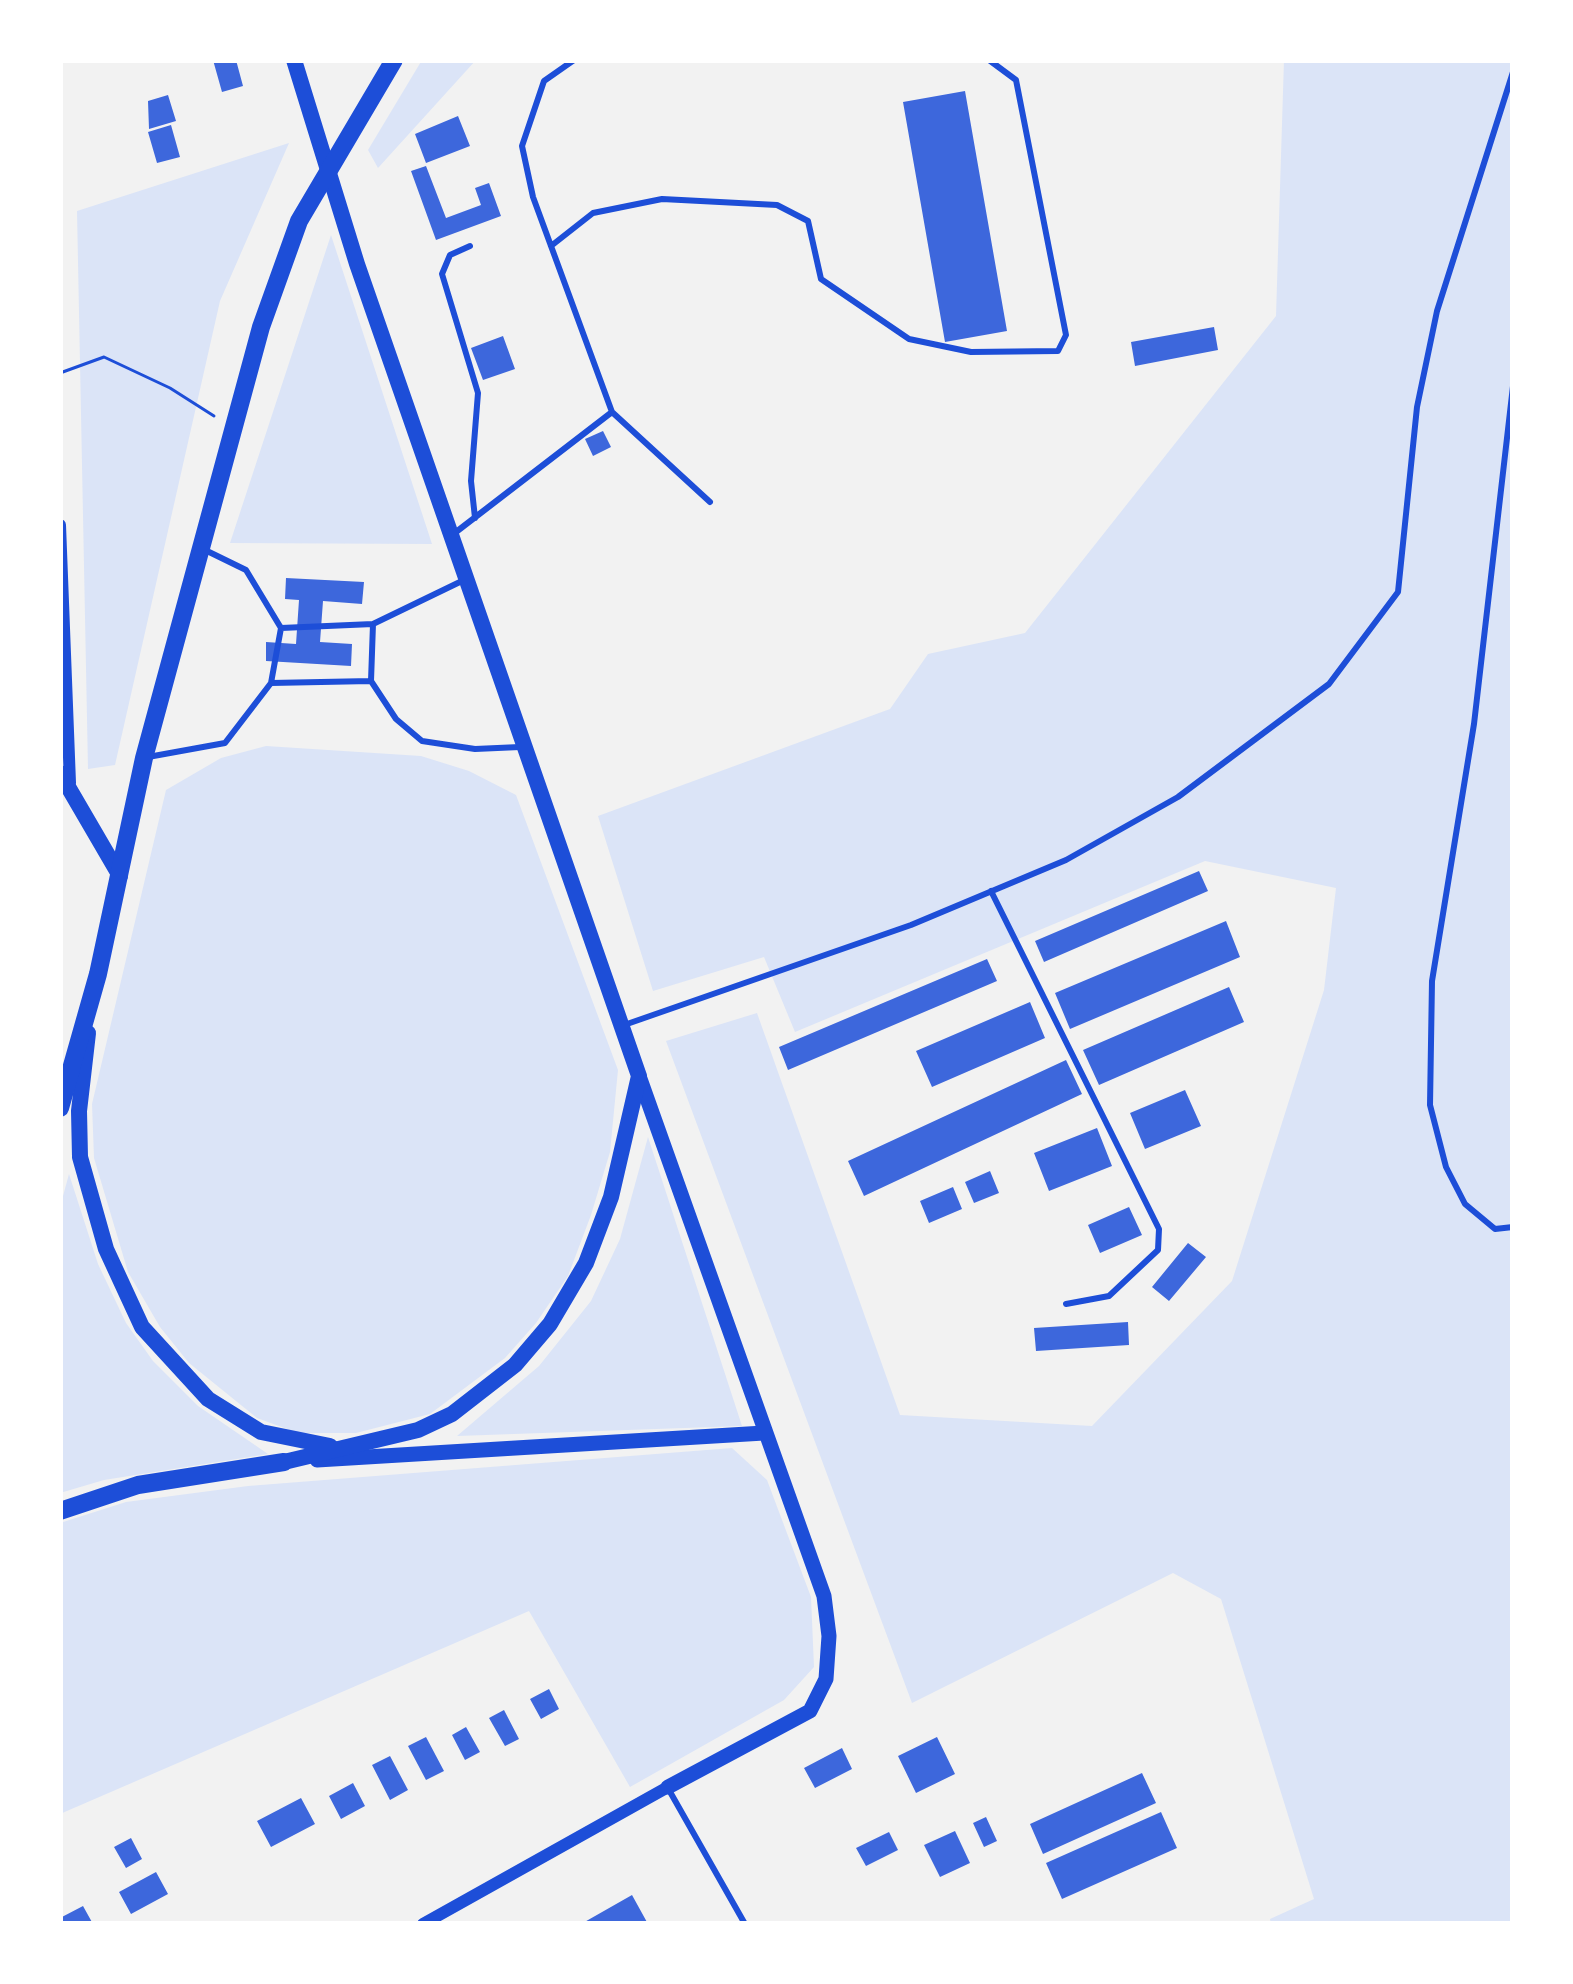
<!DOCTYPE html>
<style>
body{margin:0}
#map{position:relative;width:1573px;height:1984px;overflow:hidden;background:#f2f2f2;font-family:Helvetica,sans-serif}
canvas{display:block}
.frame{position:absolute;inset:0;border:63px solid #fff;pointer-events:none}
</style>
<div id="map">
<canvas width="1573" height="1984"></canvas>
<div class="frame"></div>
</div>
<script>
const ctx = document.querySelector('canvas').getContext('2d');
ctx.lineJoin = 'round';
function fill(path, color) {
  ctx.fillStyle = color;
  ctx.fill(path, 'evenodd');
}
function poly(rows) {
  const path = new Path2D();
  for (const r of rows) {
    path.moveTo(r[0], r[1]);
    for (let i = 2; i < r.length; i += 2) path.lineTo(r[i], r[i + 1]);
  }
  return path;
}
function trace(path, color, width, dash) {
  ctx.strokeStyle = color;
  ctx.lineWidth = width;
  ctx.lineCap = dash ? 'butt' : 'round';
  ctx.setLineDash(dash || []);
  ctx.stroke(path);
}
const green = poly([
 [422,60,476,60,378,168,368,150],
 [1284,60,1513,60,1513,1924,1271,1924,1270,1919,1314,1899,1221,1599,1173,1573,912,1703,666,1041,757,1013,900,1415,1092,1426,1232,1281,1324,990,1336,888,1205,861,795,1032,764,957,653,991,598,816,890,709,928,654,1025,633,1276,316],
 [289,143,220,301,115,765,88,769,77,211],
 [331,235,432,544,230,543],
 [266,746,421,756,469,771,516,795,618,1070,610,1152,591,1215,568,1276,536,1323,505,1358,430,1414,356,1433,298,1433,257,1418,189,1363,160,1327,128,1272,94,1158,92,1104,166,790,221,758],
 [648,1137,742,1426,457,1436,539,1366,591,1301,620,1239],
 [69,1174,98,1264,126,1323,153,1361,198,1406,268,1454,104,1480,60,1493,60,1207],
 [732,1448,767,1480,811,1597,814,1667,784,1700,630,1787,529,1611,60,1814,60,1523,126,1502,248,1486]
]);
const building = poly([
 [213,60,236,60,243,86,222,92],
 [965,91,1007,331,945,342,903,102],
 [168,95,176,121,149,129,148,101],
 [458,116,470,146,426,163,415,134],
 [171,125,180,157,157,163,148,132],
 [426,166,446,218,481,205,475,188,489,183,501,216,436,240,411,171],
 [1214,327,1218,350,1135,366,1131,342],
 [503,336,515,369,483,380,471,348],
 [603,431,611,447,593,456,585,439],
 [286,578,364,582,362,604,323,601,320,642,352,644,351,666,266,661,266,642,296,644,299,600,285,599],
 [1199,871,1208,891,1044,962,1035,941],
 [1226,921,1240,957,1070,1029,1055,993],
 [987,959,997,981,788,1070,779,1047],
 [1229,987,1244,1022,1099,1085,1083,1050],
 [1030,1002,1045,1038,932,1087,916,1051],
 [1066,1060,1082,1094,864,1196,848,1161],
 [1185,1090,1201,1126,1145,1149,1130,1113],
 [1097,1128,1112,1166,1049,1191,1034,1153],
 [990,1171,999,1193,974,1203,965,1182],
 [953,1187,962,1209,929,1223,920,1201],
 [1129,1207,1142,1235,1100,1253,1088,1225],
 [1188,1243,1206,1257,1169,1301,1152,1287],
 [1128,1322,1129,1345,1036,1351,1034,1328],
 [549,1689,559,1709,541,1719,530,1699],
 [504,1710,519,1739,505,1746,489,1718],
 [466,1727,480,1752,465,1760,452,1735],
 [426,1737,444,1771,426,1780,408,1746],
 [937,1737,955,1774,916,1793,898,1756],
 [842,1748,852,1769,815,1788,804,1768],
 [390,1756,408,1790,390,1800,372,1765],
 [1142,1773,1156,1803,1043,1854,1030,1824],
 [353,1783,365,1806,341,1819,329,1796],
 [301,1798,315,1824,271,1847,257,1821],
 [1161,1812,1177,1848,1062,1899,1046,1863],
 [986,1817,997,1841,984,1847,973,1823],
 [955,1831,970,1863,940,1877,924,1845],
 [889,1832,898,1850,866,1866,856,1848],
 [131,1838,142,1859,126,1868,114,1847],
 [156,1872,168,1894,131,1914,119,1892],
 [632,1895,648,1924,581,1924],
 [83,1906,93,1924,60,1924,60,1918]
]);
const path = poly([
 [60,373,104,357,170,388,214,416]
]);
const service = poly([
 [470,246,450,255,442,274,478,393,471,481,475,518],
 [551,246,593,213,662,199,777,205,808,221,821,279,909,339,971,352,1058,351,1066,335,1016,80,989,60],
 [1513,386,1474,724,1432,981,1430,1105,1446,1167,1465,1204,1495,1229,1513,1227],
 [612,412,710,502],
 [456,532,612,412,533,197,522,146,544,81,574,60],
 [281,628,373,624],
 [371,681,373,624,464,580],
 [271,683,371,681,396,719,422,741,475,749,520,747],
 [148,757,225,743,271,683,281,628,246,570,205,550],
 [991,891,1159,1229,1158,1250,1109,1296,1066,1304],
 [627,1024,911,925,1066,860,1178,797,1329,684,1398,592,1417,407,1437,311,1513,72],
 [669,1790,745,1924]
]);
const minor = poly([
 [60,525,70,783],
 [423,1924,668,1787]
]);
const tertiary = poly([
 [639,1076,824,1596,829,1636,826,1679,810,1711,668,1787],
 [317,1460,764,1433]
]);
const secondary = poly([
 [60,773,120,876],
 [88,1033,79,1111,80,1157,106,1249,142,1327,208,1399,261,1432,330,1446],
 [284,1462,418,1430,452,1414,515,1365,550,1324,586,1263,611,1197,639,1076,357,264,294,60]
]);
const trunk = poly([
 [60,1108,98,974,144,758,261,327,299,221,394,60],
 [60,1511,138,1485,284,1462]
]);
fill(green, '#dbe4f7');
fill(building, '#3d67dc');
trace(path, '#1d4ed8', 3);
trace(service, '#1d4ed8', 6);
trace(minor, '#1d4ed8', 12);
trace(tertiary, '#1d4ed8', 15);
trace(secondary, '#1d4ed8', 16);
trace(trunk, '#1d4ed8', 18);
</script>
